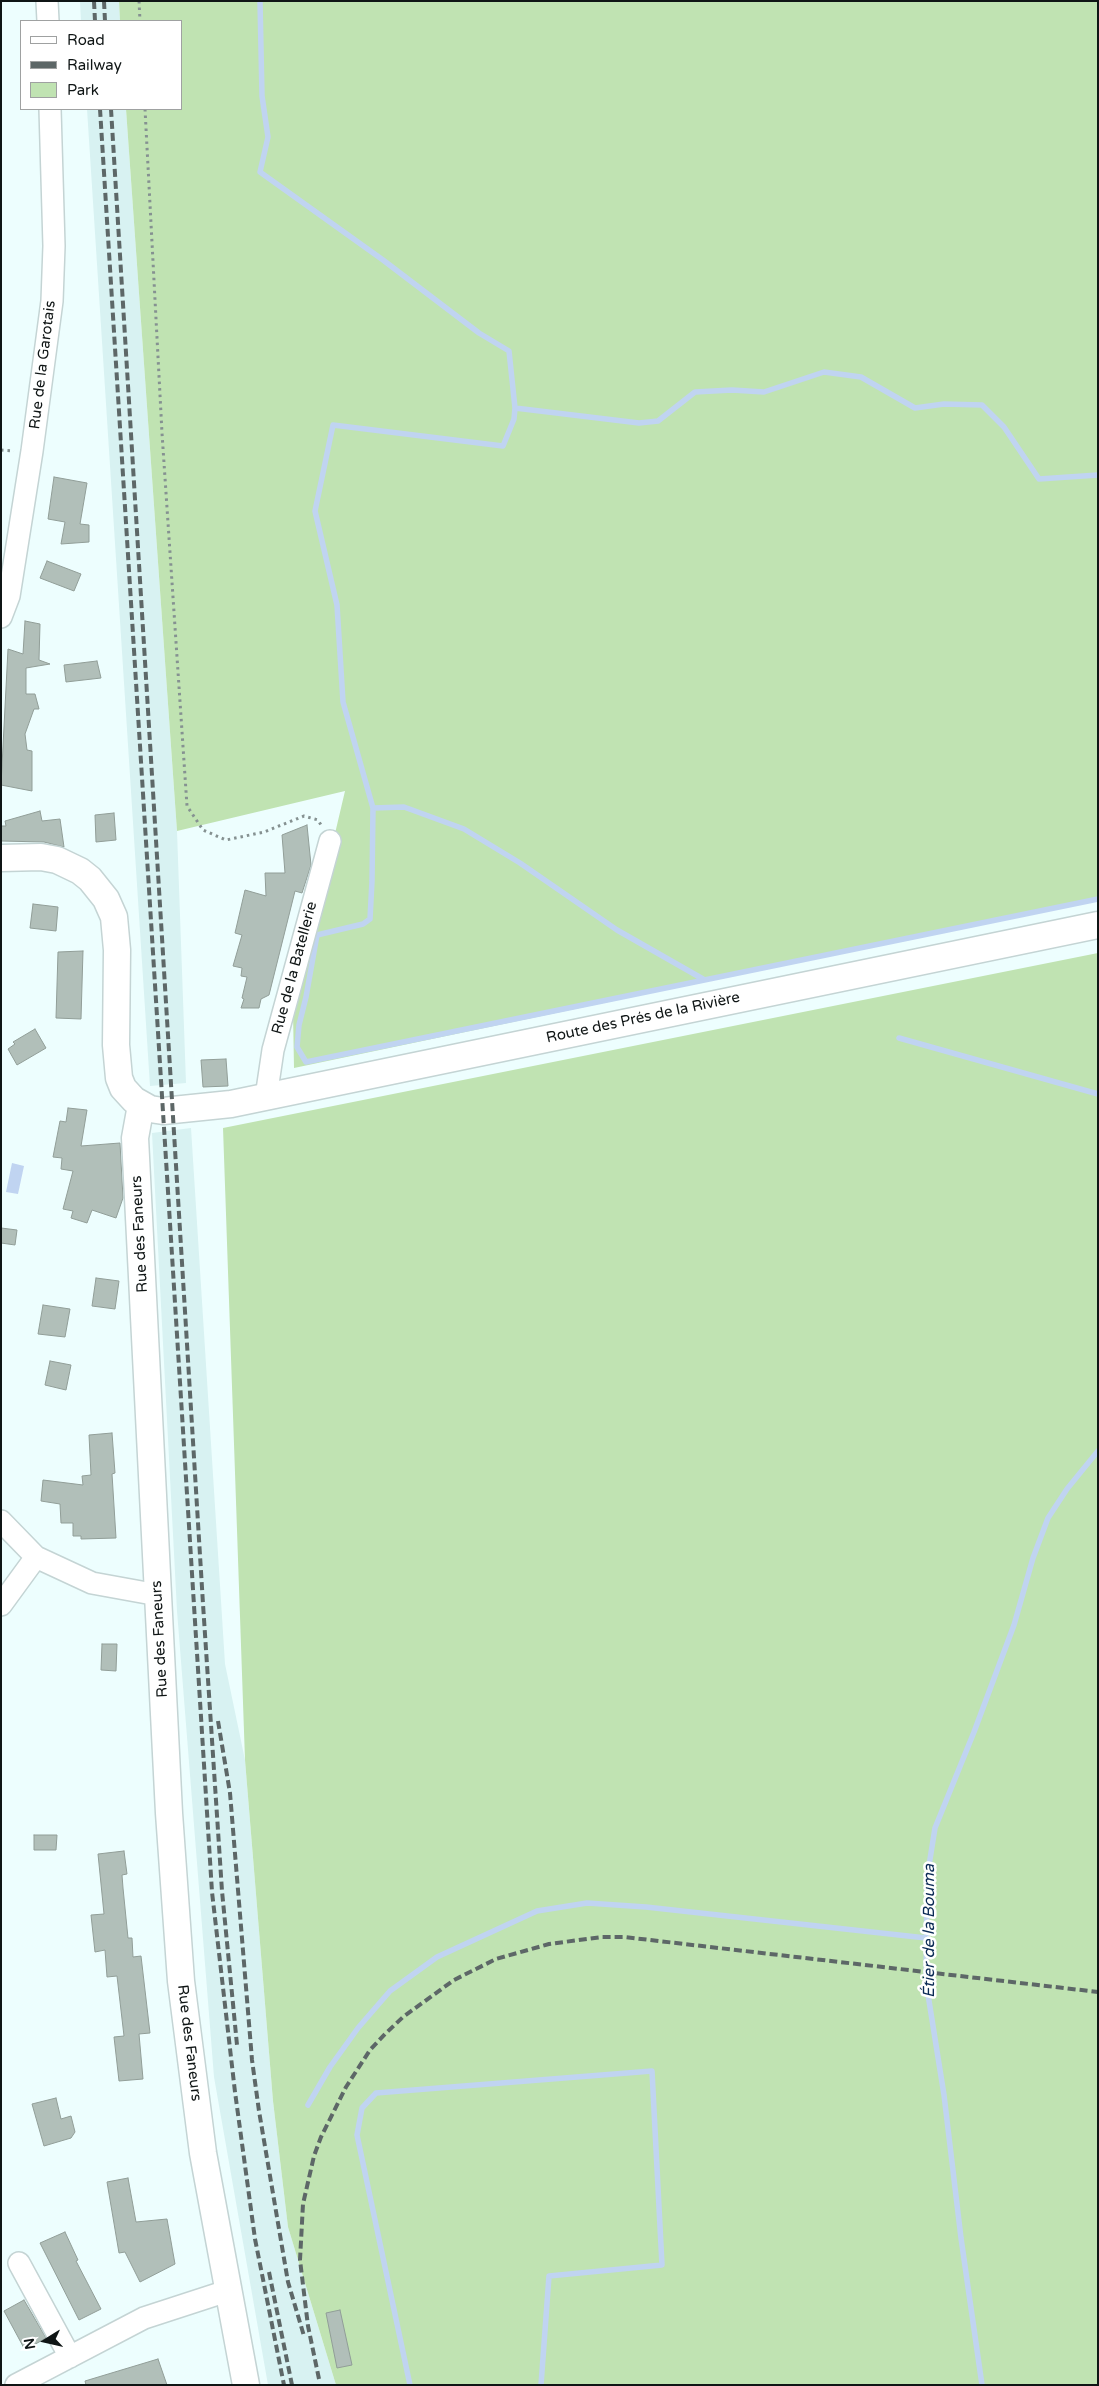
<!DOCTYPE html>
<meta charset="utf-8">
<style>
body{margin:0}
#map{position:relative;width:1099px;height:2386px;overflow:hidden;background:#edfefe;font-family:"Varela Round",sans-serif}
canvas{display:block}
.frame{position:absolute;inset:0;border:2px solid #0f1515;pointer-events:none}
.legend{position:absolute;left:20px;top:20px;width:162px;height:90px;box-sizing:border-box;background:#fff;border:1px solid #9fa1a1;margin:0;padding:6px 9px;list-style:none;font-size:15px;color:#0f1515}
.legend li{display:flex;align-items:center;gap:10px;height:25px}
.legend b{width:25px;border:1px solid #9fa1a1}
.north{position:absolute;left:20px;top:2316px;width:50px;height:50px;-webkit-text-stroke:4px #fff;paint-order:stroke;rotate:260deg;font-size:14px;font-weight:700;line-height:20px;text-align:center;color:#0f1515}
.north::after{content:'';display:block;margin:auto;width:18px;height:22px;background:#0f1515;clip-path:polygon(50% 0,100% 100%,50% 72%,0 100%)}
</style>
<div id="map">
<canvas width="1099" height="2386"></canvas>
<div class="frame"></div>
<ul class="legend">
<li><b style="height:6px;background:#fff"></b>Road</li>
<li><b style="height:6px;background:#5d6767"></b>Railway</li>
<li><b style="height:14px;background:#c0e3b2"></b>Park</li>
</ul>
<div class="north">N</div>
</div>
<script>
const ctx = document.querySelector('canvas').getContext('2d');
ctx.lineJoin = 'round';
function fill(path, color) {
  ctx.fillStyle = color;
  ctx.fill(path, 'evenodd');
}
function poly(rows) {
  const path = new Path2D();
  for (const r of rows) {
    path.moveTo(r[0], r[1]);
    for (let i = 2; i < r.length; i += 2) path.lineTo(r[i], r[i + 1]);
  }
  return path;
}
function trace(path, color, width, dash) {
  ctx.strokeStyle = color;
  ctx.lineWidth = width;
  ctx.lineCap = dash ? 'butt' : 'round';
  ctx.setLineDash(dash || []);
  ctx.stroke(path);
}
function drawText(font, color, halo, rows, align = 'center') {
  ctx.font = font + ' "Varela Round",sans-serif';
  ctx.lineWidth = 5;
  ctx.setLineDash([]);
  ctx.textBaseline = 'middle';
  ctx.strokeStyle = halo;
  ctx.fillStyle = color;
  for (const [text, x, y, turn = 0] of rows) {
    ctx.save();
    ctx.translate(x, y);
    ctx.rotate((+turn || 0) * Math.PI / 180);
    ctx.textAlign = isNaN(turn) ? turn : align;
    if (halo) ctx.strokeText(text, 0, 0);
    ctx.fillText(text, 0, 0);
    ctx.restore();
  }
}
const built = poly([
 [80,1,119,1,120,21,81,21],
 [87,109,126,109,177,831,186,1083,150,1086],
 [191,1128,225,1664,245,1760,273,2101,288,2227,336,2385,268,2385,214,2077,177,1611,152,1133]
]);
const green = poly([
 [119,1,1098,1,1098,899,294,1068,293,1012,345,791,177,831,126,109,181,109,181,21,120,21],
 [1098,953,1098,2385,336,2385,288,2227,273,2101,245,1760,223,1128]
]);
const water = poly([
 [12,1163,24,1166,18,1194,6,1192]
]);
const stream = poly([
 [260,1,262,96,268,137,260,172,383,260,479,333,509,351,515,408,514,419,503,446,333,425,315,511,337,605,343,702,373,808,372,881,370,919,363,924,317,935,306,997,299,1025,297,1047,306,1062,1098,899],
 [515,408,639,423,658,421,695,392,732,390,764,392,824,372,861,377,915,408,944,404,982,405,1004,427,1039,479,1098,475],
 [373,808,404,807,464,829,520,863,617,930,703,979],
 [899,1038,1098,1094],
 [308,2105,330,2067,358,2028,390,1991,437,1957,537,1911,587,1903,646,1907,926,1938],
 [410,2385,357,2135,362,2108,376,2093,652,2071,662,2265,549,2276,541,2385],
 [982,2385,961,2238,944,2095,926,1982,927,1878,935,1828,974,1732,1014,1625,1033,1558,1048,1518,1067,1489,1098,1451]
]);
const building = poly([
 [54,477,87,483,80,524,89,525,89,542,61,544,65,522,48,519,54,477],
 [47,561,81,574,74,591,40,578,47,561],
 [25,621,40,624,39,660,50,664,26,668,26,694,35,694,39,709,34,709,25,734,27,750,32,751,32,791,1,785,8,649,23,654,25,621],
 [97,661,101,678,66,682,64,665,97,661],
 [40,811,42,821,60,819,64,847,44,842,1,841,1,826,6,826,5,821,40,811],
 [114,813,116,840,96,842,95,815,114,813],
 [307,825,311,865,302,893,295,891,269,995,261,999,259,1008,241,1008,244,999,242,998,247,977,241,976,242,968,233,966,242,935,235,933,245,890,266,896,265,873,285,873,282,835,307,825],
 [33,904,58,907,56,931,30,928,33,904],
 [83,951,81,1019,56,1018,58,952,83,951],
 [35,1029,46,1048,17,1065,8,1049,15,1044,13,1042,35,1029],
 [226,1059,228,1086,203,1087,201,1060,226,1059],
 [68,1108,87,1110,81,1146,120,1143,123,1198,116,1218,92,1210,87,1223,71,1218,73,1211,63,1209,73,1171,61,1169,62,1158,53,1157,60,1121,66,1122,68,1108],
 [1,1228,17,1230,15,1245,1,1243,1,1228],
 [96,1278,119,1281,115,1309,92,1306,96,1278],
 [43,1305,70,1309,65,1337,38,1334,43,1305],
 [50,1361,71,1365,66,1390,45,1385,50,1361],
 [112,1433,115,1473,112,1474,116,1538,81,1539,81,1536,73,1536,73,1523,61,1523,60,1504,41,1501,43,1480,83,1485,82,1476,91,1475,89,1435,112,1433],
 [102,1644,117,1644,116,1671,101,1670,102,1644],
 [34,1835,57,1835,56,1850,34,1850,34,1835],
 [124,1851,127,1874,122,1875,123,1888,128,1938,132,1938,133,1957,141,1956,150,2033,139,2034,143,2079,119,2081,114,2037,124,2036,117,1976,107,1977,105,1950,95,1952,91,1915,104,1914,98,1854,124,1851],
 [56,2098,61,2119,71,2116,75,2132,71,2138,44,2146,32,2104,56,2098],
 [128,2178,136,2222,167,2219,175,2264,140,2282,125,2252,119,2253,107,2182,128,2178],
 [65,2232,78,2260,76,2261,101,2309,79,2320,40,2243,65,2232],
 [24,2300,46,2338,25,2350,4,2311,24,2300],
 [340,2310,352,2365,337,2368,326,2313,340,2310],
 [158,2359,167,2385,86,2385,85,2381,158,2359]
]);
const path = poly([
 [139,1,140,21],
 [145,109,162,433,187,806,203,830,226,840,264,832,304,816,318,820,321,825],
 [1,450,14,451]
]);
const minor = poly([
 [47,1,48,21],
 [1,617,9,596,32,451,52,301,54,246,50,109],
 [266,1097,273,1050,330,841],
 [1,1521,36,1557,1,1605],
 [36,1557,92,1583,158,1595],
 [19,2263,70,2357],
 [16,2385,144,2318,227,2291]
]);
const tertiary = poly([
 [1,858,41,857,57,860,80,871,90,879,106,899,114,917,117,950,116,1045,119,1078,123,1088,134,1100,150,1109,163,1111,231,1104,1098,925],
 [141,1105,135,1138,169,1813,181,1981,203,2153,246,2385]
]);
const rail = poly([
 [94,1,95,21],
 [104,1,105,21],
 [100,109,212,1892,235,2092,255,2239,284,2385],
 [111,109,203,1604,222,1891,237,2045],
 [218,1721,230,1793,252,2060,259,2111,288,2282,304,2336],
 [269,2272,292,2385],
 [319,2379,308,2326,300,2260,303,2204,314,2156,321,2137,346,2087,370,2050,385,2034,403,2017,454,1980,496,1959,549,1944,602,1937,624,1937,1098,1992]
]);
const streetNames = [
 ["Rue de la Garotais",43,365,-83],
 ["Rue de la Batellerie",295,968,-75],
 ["Route des Prés de la Rivière",643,1018,-12],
 ["Rue des Faneurs",140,1234,-93],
 ["Rue des Faneurs",160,1639,-93],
 ["Rue des Faneurs",189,2043,83]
];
const waterNames = [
 ["Étier de la Bouma",930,1931,-90]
];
fill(built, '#d8f2f2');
fill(green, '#c0e3b2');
fill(water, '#c0d4f1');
trace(stream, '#c0d4f1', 5.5);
fill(building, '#b1bfb9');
trace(building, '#919e98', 1);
trace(minor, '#c4d4d4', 24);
trace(tertiary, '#c4d4d4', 29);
trace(path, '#859191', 3, [2.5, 4]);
trace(minor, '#fff', 21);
trace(tertiary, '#fff', 26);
trace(rail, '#5d6767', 4, [8, 4]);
drawText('15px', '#0f1515', '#fff', streetNames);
drawText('italic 16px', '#0a2a55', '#fff', waterNames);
</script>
